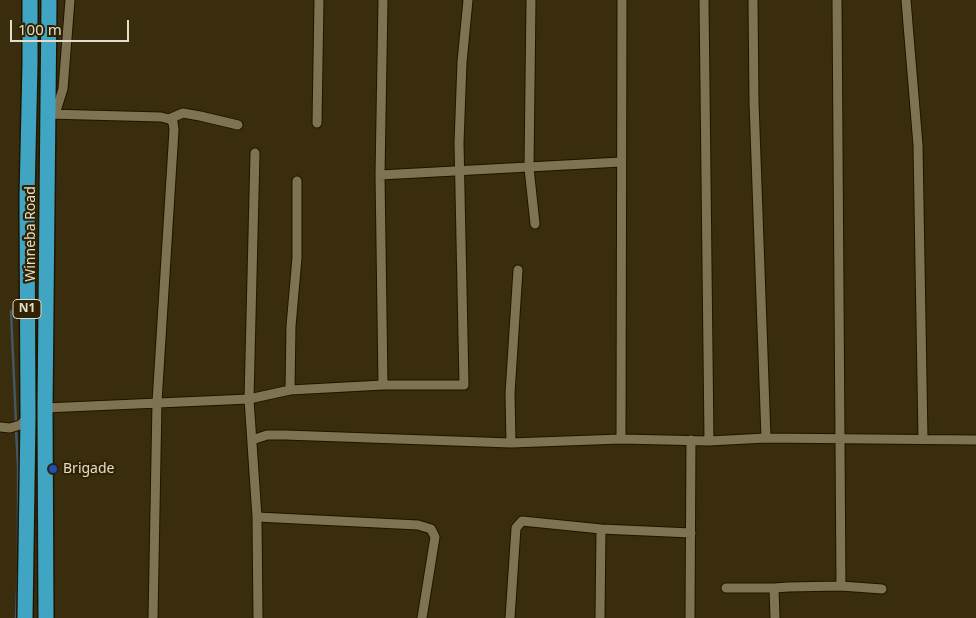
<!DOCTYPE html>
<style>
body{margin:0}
#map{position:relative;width:976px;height:618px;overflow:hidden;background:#392d0d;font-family:"Noto Sans",sans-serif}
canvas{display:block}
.scale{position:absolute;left:10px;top:20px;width:119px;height:22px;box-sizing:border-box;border:2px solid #e4ddcc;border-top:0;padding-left:6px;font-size:15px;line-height:18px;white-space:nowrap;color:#e4ddcc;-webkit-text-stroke:4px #2f2303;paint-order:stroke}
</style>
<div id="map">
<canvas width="976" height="618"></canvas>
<div class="scale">100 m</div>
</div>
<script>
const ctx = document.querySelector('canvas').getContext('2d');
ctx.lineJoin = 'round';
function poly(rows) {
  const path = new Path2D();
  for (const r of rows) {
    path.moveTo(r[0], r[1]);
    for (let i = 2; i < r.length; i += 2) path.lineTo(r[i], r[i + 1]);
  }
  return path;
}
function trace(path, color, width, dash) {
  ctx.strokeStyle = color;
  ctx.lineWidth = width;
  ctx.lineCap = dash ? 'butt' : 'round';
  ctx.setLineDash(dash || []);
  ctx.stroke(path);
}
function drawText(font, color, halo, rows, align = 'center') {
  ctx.font = font + ' "Noto Sans",sans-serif';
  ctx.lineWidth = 4.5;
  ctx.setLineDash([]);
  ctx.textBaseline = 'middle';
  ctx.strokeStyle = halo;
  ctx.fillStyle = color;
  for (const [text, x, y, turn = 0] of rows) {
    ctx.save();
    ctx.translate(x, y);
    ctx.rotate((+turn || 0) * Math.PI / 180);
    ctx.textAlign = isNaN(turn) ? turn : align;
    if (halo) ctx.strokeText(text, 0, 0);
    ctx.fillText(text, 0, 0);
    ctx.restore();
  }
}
const stream = poly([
 [11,311,16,424],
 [16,618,18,566,18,466,16,430]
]);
const street = poly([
 [531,0,529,168,535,224],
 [704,0,709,441],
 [753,0,754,102,766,438],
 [837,0,841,586],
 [906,0,918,145,923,439],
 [48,114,161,117,169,119,173,122,174,130,157,402,153,618],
 [55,114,63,89,70,0],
 [169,119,183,113,200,116,238,125],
 [317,123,319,0],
 [255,153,249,399,290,390,383,385,464,385,459,143,462,62,468,0],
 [380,175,621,162],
 [383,385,380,175,383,0],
 [290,390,291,326,297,258,297,181],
 [45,408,249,399,257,517,258,618],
 [0,427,10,428,20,425,28,418],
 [621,439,622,0],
 [252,440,267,435,285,435,511,443,621,439,709,441,766,438,976,440],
 [511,443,510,393,518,270],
 [257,517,418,525,431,529,435,537,422,618],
 [726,588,774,588,788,587,841,586,882,589],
 [774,588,775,618],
 [510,618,516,528,522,521,601,529,691,533],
 [600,618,601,529],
 [690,618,691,440]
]);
const highway = poly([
 [25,618,28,418,27,197,30,64,30,0],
 [46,618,45,408,49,0]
]);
const markers = [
 [53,469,5,"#1a4fb4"]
];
const shields = [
 [27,309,28]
];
const shieldNames = [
 ["N1",27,309]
];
const streetNames = [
 ["Winneba Road",31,234,-90]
];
const poiNames = [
 ["Brigade",63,469]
];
trace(stream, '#445664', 2.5);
trace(street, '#1e1501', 11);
trace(highway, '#1e1501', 18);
trace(street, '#807352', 9);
trace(highway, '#3fa5c3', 15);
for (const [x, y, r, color] of markers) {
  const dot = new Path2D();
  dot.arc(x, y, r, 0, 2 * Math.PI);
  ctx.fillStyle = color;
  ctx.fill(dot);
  trace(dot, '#2f2303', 2);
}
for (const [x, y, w] of shields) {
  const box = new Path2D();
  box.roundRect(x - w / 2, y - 9.5, w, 19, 4);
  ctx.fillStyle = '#2f2303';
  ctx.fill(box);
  trace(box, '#e4ddcc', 1);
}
drawText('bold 12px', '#e4ddcc', null, shieldNames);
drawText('14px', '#e4ddcc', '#2f2303', streetNames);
drawText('14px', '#e4ddcc', '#2f2303', poiNames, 'left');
</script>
